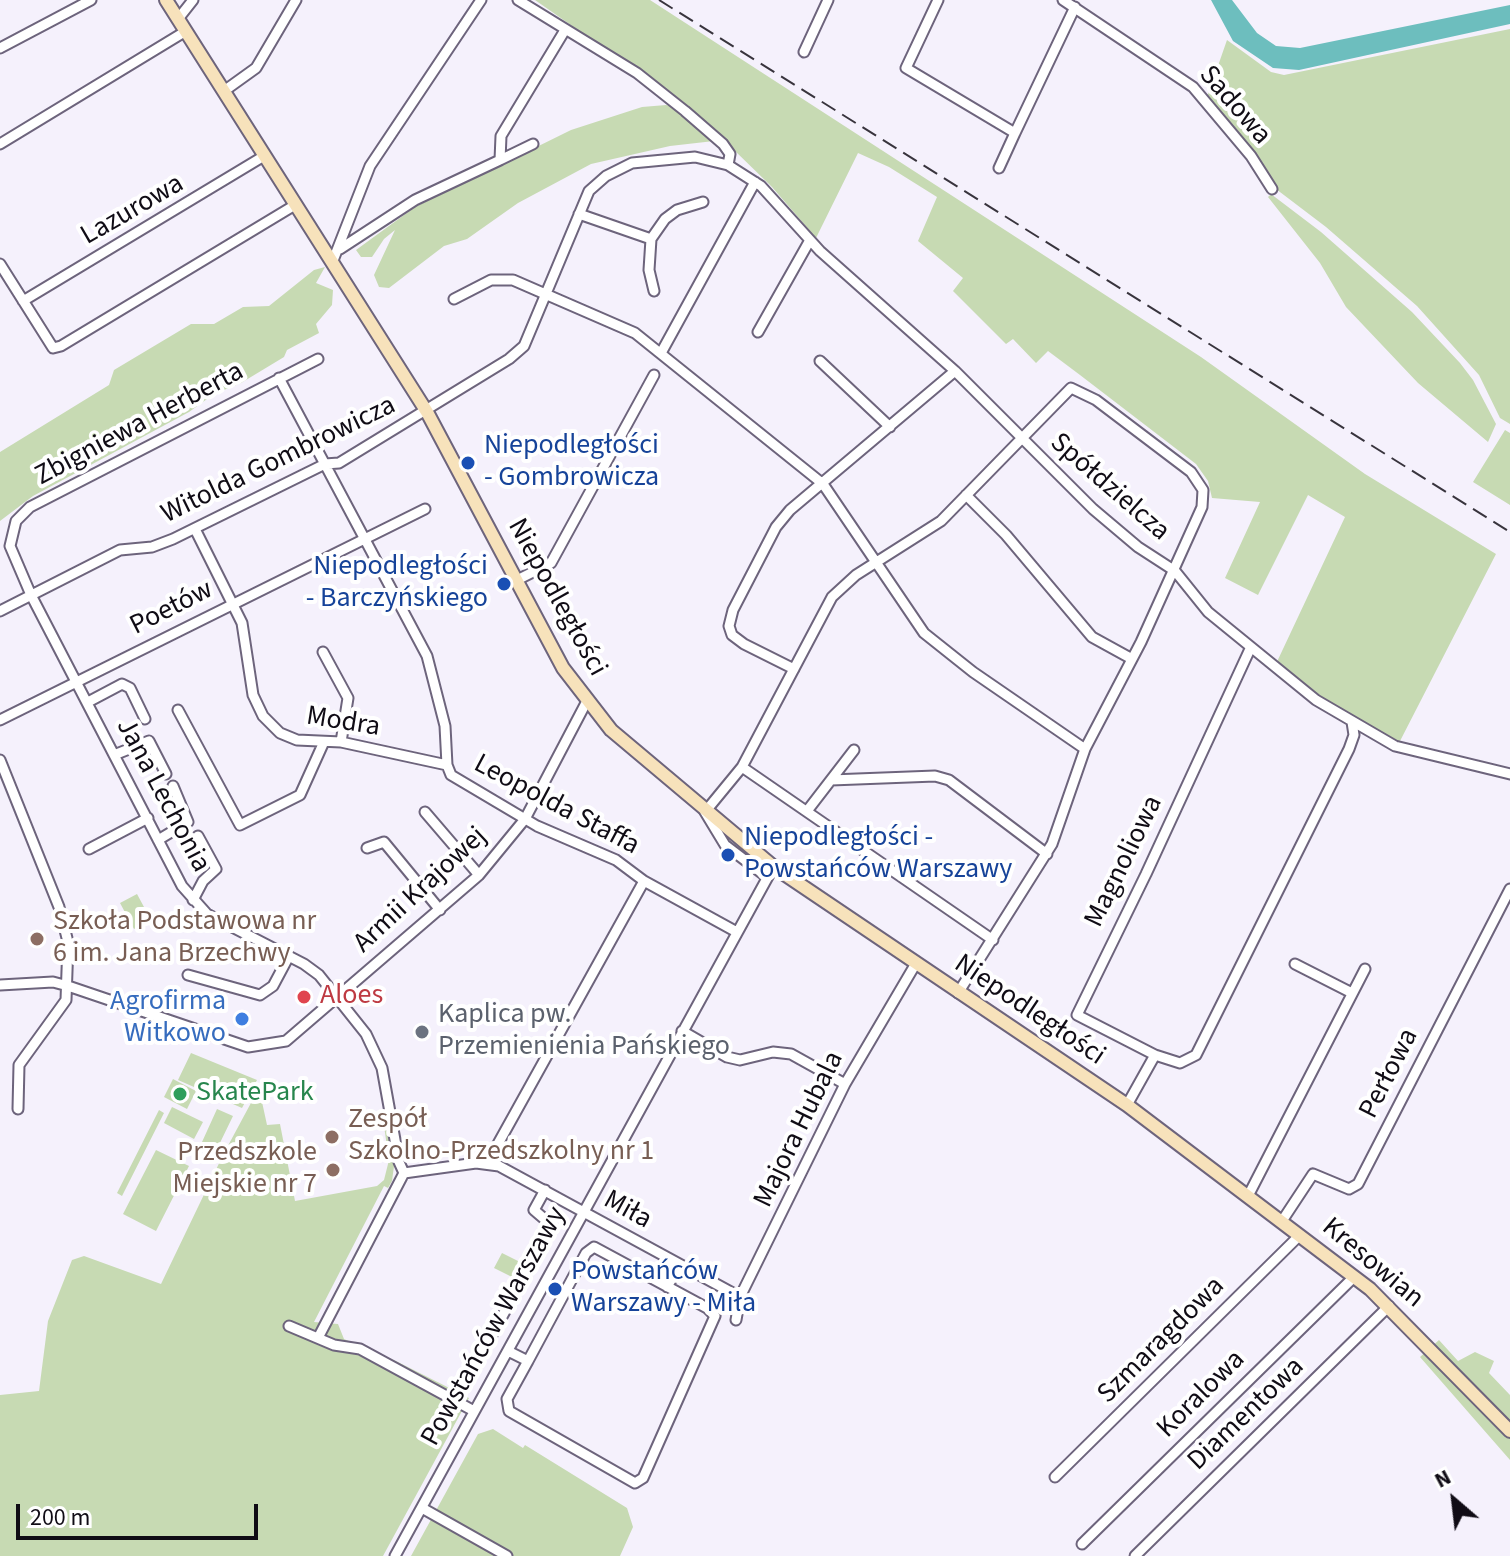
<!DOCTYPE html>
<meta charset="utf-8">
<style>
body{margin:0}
#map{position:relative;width:1510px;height:1556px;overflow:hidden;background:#f5f1fc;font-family:"Source Sans 3",sans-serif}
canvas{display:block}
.north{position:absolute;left:1414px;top:1460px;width:80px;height:80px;-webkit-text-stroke:6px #fff;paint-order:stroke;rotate:332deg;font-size:22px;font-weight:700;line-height:32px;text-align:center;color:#100c15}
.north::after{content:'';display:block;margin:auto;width:28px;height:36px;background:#100c15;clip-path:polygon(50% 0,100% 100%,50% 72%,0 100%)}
.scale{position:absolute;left:16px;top:1504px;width:242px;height:36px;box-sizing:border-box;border:4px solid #100c15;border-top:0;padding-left:10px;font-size:24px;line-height:28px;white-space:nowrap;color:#100c15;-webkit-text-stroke:6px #fff;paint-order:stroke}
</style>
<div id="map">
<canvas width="1510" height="1556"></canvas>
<div class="north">N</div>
<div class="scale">200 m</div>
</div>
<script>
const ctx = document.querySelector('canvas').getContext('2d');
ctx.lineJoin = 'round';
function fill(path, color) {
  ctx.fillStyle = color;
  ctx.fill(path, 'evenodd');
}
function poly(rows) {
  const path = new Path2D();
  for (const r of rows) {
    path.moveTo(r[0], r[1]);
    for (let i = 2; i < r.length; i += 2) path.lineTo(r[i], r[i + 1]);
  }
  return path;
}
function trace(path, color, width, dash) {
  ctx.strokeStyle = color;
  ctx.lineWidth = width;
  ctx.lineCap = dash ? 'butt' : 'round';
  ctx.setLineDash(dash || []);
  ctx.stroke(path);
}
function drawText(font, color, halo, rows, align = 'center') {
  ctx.font = font + ' "Source Sans 3",sans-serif';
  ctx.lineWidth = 8;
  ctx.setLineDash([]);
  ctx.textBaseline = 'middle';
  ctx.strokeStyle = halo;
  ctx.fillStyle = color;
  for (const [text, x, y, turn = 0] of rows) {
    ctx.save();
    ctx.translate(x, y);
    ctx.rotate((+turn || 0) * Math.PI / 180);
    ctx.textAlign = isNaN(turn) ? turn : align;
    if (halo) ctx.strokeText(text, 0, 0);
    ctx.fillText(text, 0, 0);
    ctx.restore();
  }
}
const green = poly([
 [535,0,650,0,1201,357,1365,474,1496,554,1399,743,1313,694,1275,666,1345,517,1308,495,1258,595,1225,578,1260,502,1212,498,1208,481,1196,464,1080,375,1048,351,1036,363,1013,339,1006,344,953,291,963,278,918,241,937,197,889,167,858,153,816,238,772,187,695,112],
 [1510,29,1510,424,1500,418,1479,375,1417,306,1326,227,1276,189,1205,103,1227,40,1271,72,1284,75],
 [666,105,676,107,714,141,670,146,591,164,518,203,467,239,444,246,389,288,379,287,374,275,395,230,384,239,372,257,361,257,356,250,415,207,571,130,642,107],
 [1271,194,1321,232,1412,312,1460,363,1473,380,1496,424,1488,442,1418,383,1346,307,1320,263,1268,197],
 [325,267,316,283,333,290,332,305,316,324,319,333,287,350,284,357,241,383,214,394,189,412,33,496,0,521,0,452,109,385,114,370,191,324,214,324,243,307,269,306,314,270],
 [1505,430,1510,433,1510,505,1473,482],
 [137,894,151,920,134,929,120,903],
 [191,1053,257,1080,242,1108,178,1080],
 [173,1079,196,1091,187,1109,164,1097],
 [259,1088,267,1125,280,1124,295,1201,377,1186,384,1180,389,1160,384,1126,388,1125,394,1166,392,1181,388,1188,384,1186,314,1322,338,1324,344,1339,396,1361,469,1398,383,1556,0,1556,0,1395,39,1391,48,1321,72,1260,84,1256,161,1284,223,1155],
 [172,1107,203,1122,194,1139,164,1123],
 [217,1109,233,1116,217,1149,202,1142],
 [159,1110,164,1113,122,1196,117,1193],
 [156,1150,189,1166,156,1231,123,1214],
 [502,1253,526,1265,518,1280,494,1268],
 [1439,1340,1458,1361,1475,1352,1494,1361,1489,1373,1510,1395,1510,1460,1420,1357],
 [493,1429,523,1448,525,1445,627,1508,633,1527,620,1556,411,1556,478,1434]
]);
const water = poly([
 [1211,0,1232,0,1257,33,1276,46,1300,48,1510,5,1510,24,1299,70,1273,68,1233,41]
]);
const street = poly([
 [518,0,637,73,685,111,723,144,730,154,728,165],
 [938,0,906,68,1015,133,999,168],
 [1063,0,1193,87,1251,156,1272,189],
 [178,19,193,0],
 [0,48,91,0],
 [804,52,828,0],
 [224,91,256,68,296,0],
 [1015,133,1075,7],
 [0,144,186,31],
 [500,160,533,144],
 [579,214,651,239],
 [340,249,415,200,500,160,501,136,565,30],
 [332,263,370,166,481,0],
 [0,264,53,348,61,346,295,205],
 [654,291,649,270,651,239,665,219,677,210,703,202],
 [454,299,491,280,513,280,635,333,823,484,924,633,973,672,1085,749],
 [23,301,264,156],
 [758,332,810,240],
 [661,353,755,182],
 [318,359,30,507,16,521,10,546,31,595,182,886,207,914,304,964,319,975,366,1034,382,1068,399,1162,404,1173],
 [820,361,890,427],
 [279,378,427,656,445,726,447,765,451,775,537,826,616,860,644,881,735,931],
 [966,495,1006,535,1092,637,1132,659],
 [195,529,242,623,253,695,263,716,280,733,297,740,341,742,447,765],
 [515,581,551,563,654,375],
 [0,611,120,550,152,547,173,539,325,464,339,463,509,359,524,346,589,191,606,176,632,163,695,157,728,165,761,186,820,251,955,371,1093,509,1138,547,1175,571,1208,612,1316,700,1395,746,1510,774],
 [1250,649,1146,874,1077,1015,1155,1055,1180,1063,1196,1055,1349,749,1354,735,1352,722],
 [323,652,348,698,341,742],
 [794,669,744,644,732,635,729,626,733,610,776,527,790,510,955,371],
 [88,702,122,684,130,688,145,719],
 [178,710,240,825,300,795,323,744],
 [0,720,425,509],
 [114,755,149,741,166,774],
 [0,760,59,907,68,942,66,1000,19,1065,18,1109],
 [742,767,993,940],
 [831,780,935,776,949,780,1047,854],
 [807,811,854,750],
 [425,812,479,875],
 [158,840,188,822,173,786],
 [367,848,384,842,440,910],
 [89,849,148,818],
 [767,877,725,845,705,812,742,767,832,597,856,575,941,521,1071,388,1096,400,1191,472,1203,490,1202,507,1141,642,1085,749,1052,844,958,993],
 [193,900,203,881,216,869,198,836],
 [1295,964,1352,993],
 [188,975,260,995,273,986,289,956],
 [0,985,53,982,68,986,248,1047,286,1041,479,875,525,819,587,701],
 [682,1031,727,1057,740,1060,773,1052,791,1054,845,1084],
 [1127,1105,1155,1055],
 [492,1164,494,1151,644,881],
 [404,1173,476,1163,499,1166,740,1297],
 [1248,1196,1365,969],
 [1282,1221,1313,1174,1349,1189,1358,1184,1510,889],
 [667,1287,680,1265],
 [736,1320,740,1297,845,1084,915,965],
 [289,1326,334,1345,360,1349,474,1411],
 [318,1338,404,1173],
 [508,1351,528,1361,586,1253,594,1247,707,1308,715,1316,643,1478,635,1483,509,1411,507,1399,528,1361],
 [465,1384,549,1231,548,1222,534,1210,545,1190],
 [1055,1477,1300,1235],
 [422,1508,507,1556],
 [1082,1544,1354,1277],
 [395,1556,770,873],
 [1135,1556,1389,1306]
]);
const secondary = poly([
 [166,0,427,412,563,668,611,730,774,867,1127,1105,1370,1289,1510,1431]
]);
const rail = poly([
 [659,0,1510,532]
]);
const markers = [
 [468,463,8,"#1a4fb4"],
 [504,584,8,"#1a4fb4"],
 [728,855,8,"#1a4fb4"],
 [37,939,8,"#8d6e63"],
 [304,997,8,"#e0444e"],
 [242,1019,8,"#3f7fe0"],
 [422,1032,8,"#6b7280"],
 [180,1094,8,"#2e9e5b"],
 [332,1137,8,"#8d6e63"],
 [333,1170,8,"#8d6e63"],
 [555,1289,8,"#1a4fb4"]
];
const streetNames = [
 ["Sadowa",1234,106,49],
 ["Lazurowa",133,211,-30],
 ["Zbigniewa Herberta",140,425,-28],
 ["Witolda Gombrowicza",279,461,-26],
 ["Spółdzielcza",1109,488,41],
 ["Niepodległości",556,598,61],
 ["Poetów",172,609,-27],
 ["Modra",343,723,9],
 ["Jana Lechonia",162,796,62],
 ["Leopolda Staffa",556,806,28],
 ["Magnoliowa",1125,862,-64],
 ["Armii Krajowej",421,891,-43],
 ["Niepodległości",1029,1011,34],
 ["Perłowa",1390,1074,-63],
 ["Majora Hubala",800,1130,-64],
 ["Miła",627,1211,29],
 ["Kresowian",1372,1264,40],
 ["Powstańców Warszawy",495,1327,-61],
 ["Szmaragdowa",1162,1341,-45],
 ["Koralowa",1202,1395,-45],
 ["Diamentowa",1247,1415,-44]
];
const transitNames = [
 ["Niepodległości",484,447],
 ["- Gombrowicza",484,479],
 ["Niepodległości",488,568,"right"],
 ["- Barczyńskiego",488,600,"right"],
 ["Niepodległości -",744,839],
 ["Powstańców Warszawy",744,871],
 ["Powstańców",571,1273],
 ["Warszawy - Miła",571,1305]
];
const educationNames = [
 ["Szkoła Podstawowa nr",53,923],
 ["6 im. Jana Brzechwy",53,955],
 ["Zespół",348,1121],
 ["Szkolno-Przedszkolny nr 1",348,1153],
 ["Przedszkole",317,1154,"right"],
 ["Miejskie nr 7",317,1186,"right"]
];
const healthNames = [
 ["Aloes",320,997]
];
const shopNames = [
 ["Agrofirma",226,1003],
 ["Witkowo",226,1035]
];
const worshipNames = [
 ["Kaplica pw.",438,1016],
 ["Przemienienia Pańskiego",438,1048]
];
const leisureNames = [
 ["SkatePark",196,1094]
];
fill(green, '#c7dab3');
fill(water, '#6dbebe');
trace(street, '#6d647c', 13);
trace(secondary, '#6d647c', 16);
trace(street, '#fff', 9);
trace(secondary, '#f7e2bb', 12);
trace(rail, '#38343d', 2, [16, 8]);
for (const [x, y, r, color] of markers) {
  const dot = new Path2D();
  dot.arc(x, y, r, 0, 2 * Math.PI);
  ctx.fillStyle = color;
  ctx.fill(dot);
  trace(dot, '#fff', 3);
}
drawText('28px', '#100c15', '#fff', streetNames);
drawText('28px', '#164399', '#fff', transitNames, 'left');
drawText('28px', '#785e54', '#fff', educationNames, 'left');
drawText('28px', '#be3a42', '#fff', healthNames, 'left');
drawText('28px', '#366cbe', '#fff', shopNames, 'right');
drawText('28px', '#5b616d', '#fff', worshipNames, 'left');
drawText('28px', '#27864d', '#fff', leisureNames, 'left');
</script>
